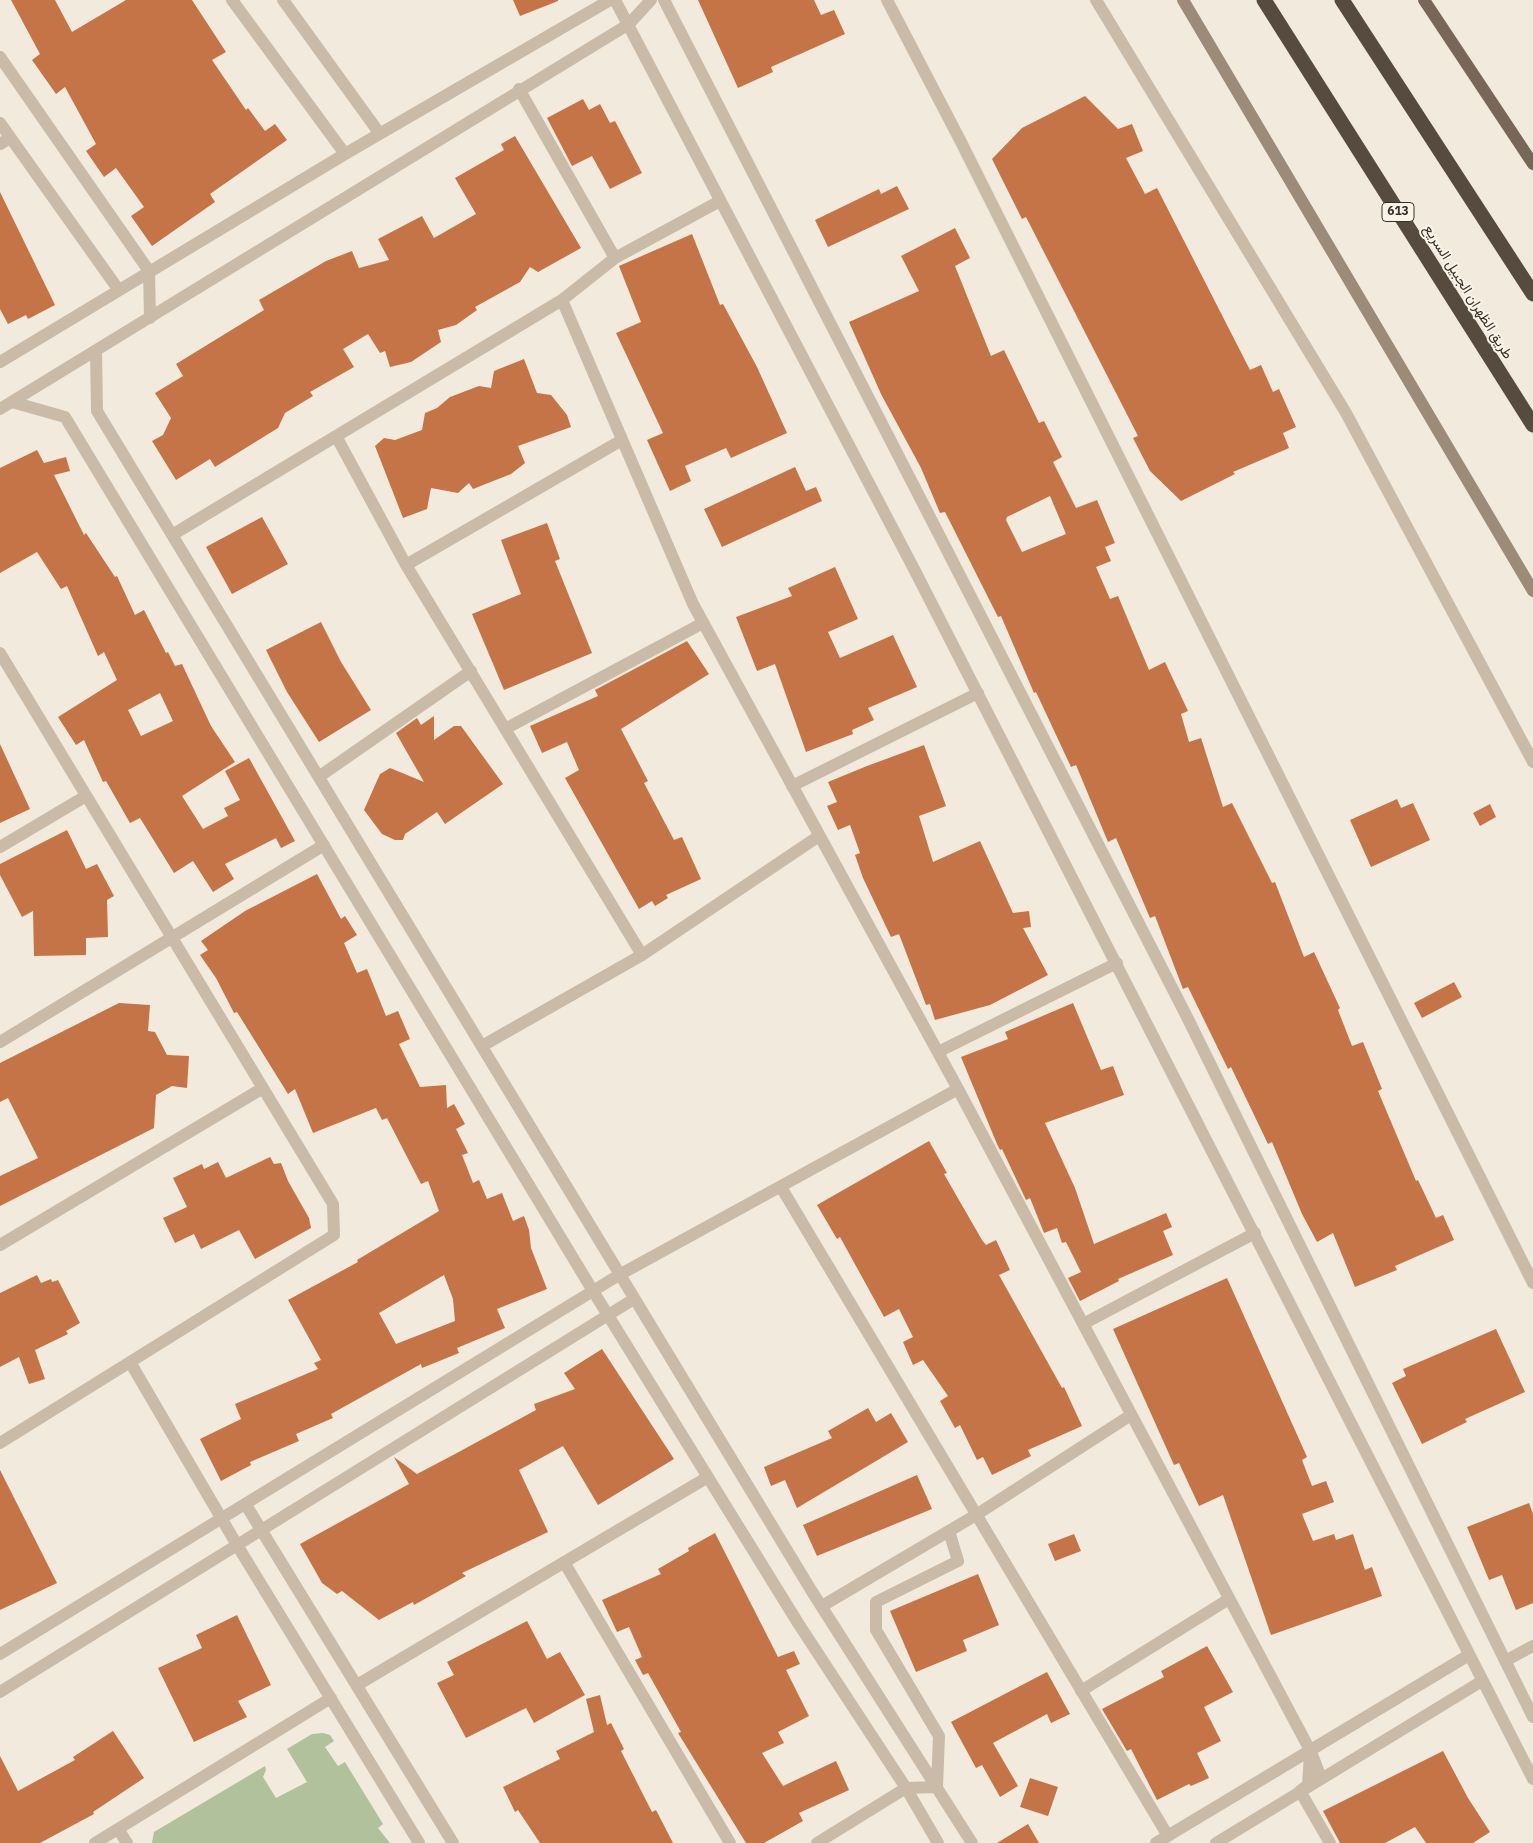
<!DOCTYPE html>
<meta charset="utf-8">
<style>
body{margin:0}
canvas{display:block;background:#f2eadc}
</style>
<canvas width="1533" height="1843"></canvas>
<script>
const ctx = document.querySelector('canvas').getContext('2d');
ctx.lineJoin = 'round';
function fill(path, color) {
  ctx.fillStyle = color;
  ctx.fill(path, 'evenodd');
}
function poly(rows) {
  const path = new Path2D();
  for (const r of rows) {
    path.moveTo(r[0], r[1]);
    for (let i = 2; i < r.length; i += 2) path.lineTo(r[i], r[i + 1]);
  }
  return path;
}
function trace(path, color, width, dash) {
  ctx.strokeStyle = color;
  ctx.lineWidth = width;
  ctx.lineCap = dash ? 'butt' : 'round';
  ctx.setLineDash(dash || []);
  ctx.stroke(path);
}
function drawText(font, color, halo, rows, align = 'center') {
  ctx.font = font + ' "IBM Plex Sans",Vazirmatn,sans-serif';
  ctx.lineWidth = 4;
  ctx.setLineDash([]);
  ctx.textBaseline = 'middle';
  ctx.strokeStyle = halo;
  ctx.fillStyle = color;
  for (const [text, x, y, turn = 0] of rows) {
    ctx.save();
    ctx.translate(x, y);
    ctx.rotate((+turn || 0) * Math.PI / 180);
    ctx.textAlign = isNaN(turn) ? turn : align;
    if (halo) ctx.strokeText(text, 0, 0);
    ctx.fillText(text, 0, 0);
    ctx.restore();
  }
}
const green = poly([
 [323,1733,330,1735,334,1741,325,1747,338,1766,345,1762,383,1824,378,1828,390,1843,152,1843,154,1832,265,1766,266,1770,263,1777,276,1798,307,1782,287,1749,312,1734]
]);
const building = poly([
 [11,0,55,0,72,32,126,0,192,0,226,52,212,60,246,110,248,108,265,131,275,124,287,140,210,194,215,202,152,246,131,216,144,207,116,168,104,177,86,151,96,144,65,87,56,94,32,60,40,54],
 [513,0,558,0,558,1,520,16],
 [698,0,814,0,821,15,834,10,845,34,771,67,773,72,738,88],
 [1085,96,1118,129,1132,124,1143,151,1126,158,1145,194,1157,188,1250,370,1261,365,1273,392,1279,389,1296,427,1283,433,1289,448,1233,472,1235,474,1181,501,1150,471,1133,438,1138,436,1026,217,1022,219,992,159,1022,128],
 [583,99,589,110,600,104,610,123,615,121,642,173,610,189,592,156,572,166,547,118],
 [515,136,581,248,538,272,530,267,520,282,475,307,477,310,456,325,438,330,441,342,411,362,390,367,385,351,380,353,368,334,343,349,354,367,310,392,313,396,285,413,278,428,215,467,210,459,176,480,152,441,163,435,171,418,155,393,183,376,176,364,264,310,259,300,326,261,352,251,359,268,389,260,378,239,422,216,434,238,476,214,455,178,504,150,501,144],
 [897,186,909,209,828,247,815,220,879,189,881,194],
 [0,192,55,305,28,319,26,315,8,324,0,309],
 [955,228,970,258,955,266,991,356,1004,350,1039,423,1044,421,1062,457,1053,462,1076,508,1097,500,1115,543,1105,547,1111,561,1096,567,1110,599,1118,596,1149,670,1165,662,1188,711,1181,714,1189,742,1201,738,1223,807,1232,803,1272,883,1275,882,1304,957,1314,952,1340,1008,1338,1010,1352,1046,1363,1042,1382,1089,1378,1091,1416,1181,1418,1180,1436,1218,1443,1215,1454,1240,1395,1266,1397,1270,1355,1287,1333,1233,1317,1242,1302,1214,1272,1142,1268,1144,1231,1067,1228,1069,1188,987,1183,989,1155,916,1150,918,1116,838,1108,842,1076,765,1071,767,1036,692,1034,693,1001,616,998,617,945,512,940,513,921,468,881,394,849,322,919,291,901,256],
 [1050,496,1066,534,1022,552,1006,520,1007,517],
 [692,234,720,305,723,304,757,367,787,433,731,458,726,448,685,466,691,481,670,491,647,440,663,433,616,333,641,322,619,266],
 [524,359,537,393,551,395,567,415,571,427,518,446,525,463,511,474,473,489,469,483,458,493,431,488,427,509,403,518,375,446,384,438,395,440,422,430,425,413,437,408,450,397,479,386,491,388,494,371],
 [37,450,44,463,66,457,70,471,54,475,84,535,86,533,115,577,117,576,135,615,144,610,166,653,168,652,175,666,182,664,211,726,235,762,182,796,203,829,228,816,224,808,240,800,225,771,249,758,295,841,281,848,276,838,225,864,234,879,213,892,193,861,174,873,140,818,130,823,106,781,103,782,84,740,76,745,58,717,117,680,104,652,98,656,67,586,61,589,37,552,0,573,0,468],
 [160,693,173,721,141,736,128,710],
 [795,467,806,491,816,487,822,501,722,547,704,509],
 [262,517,288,564,232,594,206,547],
 [547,523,560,559,555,561,592,653,504,690,472,614,521,594,501,540],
 [835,567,858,619,828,632,840,658,893,635,917,687,868,708,874,720,852,730,853,734,806,752,775,664,757,671,736,617,792,596,788,588],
 [321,622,341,662,371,710,319,742,287,692,266,650],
 [687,641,709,674,621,729,648,781,644,783,674,840,682,837,701,879,666,895,668,898,655,906,652,901,639,909,565,778,579,770,567,742,542,753,530,726,598,696,595,690],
 [434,716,434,740,454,726,461,726,503,784,445,824,437,812,405,834,403,840,395,840,382,834,364,810,380,774,390,768,424,782,396,733,417,718,421,725],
 [0,744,30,809,0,823],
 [924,745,946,806,919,816,933,862,980,841,1013,913,1029,911,1031,927,1023,928,1048,975,990,1005,935,1020,930,1004,926,1005,899,934,891,937,863,878,855,855,860,853,850,825,838,830,827,806,837,802,828,782,867,766],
 [1397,799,1401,808,1413,803,1430,840,1371,867,1350,820],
 [1490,804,1496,817,1480,826,1473,813],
 [67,830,86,869,97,864,114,896,107,900,108,937,86,938,86,955,34,956,33,911,22,917,0,875,0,864],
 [317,874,341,919,345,916,357,935,344,943,357,973,367,969,386,1016,398,1011,410,1039,399,1044,420,1087,446,1085,447,1108,454,1104,465,1124,456,1129,468,1153,462,1155,473,1183,479,1180,487,1199,502,1193,513,1221,524,1216,529,1230,531,1248,547,1289,497,1309,505,1328,457,1348,459,1353,422,1368,421,1364,331,1414,333,1418,296,1434,299,1441,250,1462,251,1465,221,1481,200,1439,241,1419,235,1404,318,1369,314,1363,321,1360,288,1300,358,1262,357,1260,439,1211,428,1181,421,1184,387,1118,382,1120,376,1108,313,1133,295,1089,288,1094,237,1012,234,1013,216,978,200,955,208,950,201,941,245,911],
 [444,1275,453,1299,455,1321,396,1344,379,1313],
 [1454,982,1462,997,1422,1018,1414,1003],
 [119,1003,150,1005,148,1031,155,1032,167,1055,189,1056,187,1088,172,1086,156,1095,154,1128,0,1206,0,1176,38,1158,8,1098,0,1102,0,1063],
 [1073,1003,1101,1070,1113,1066,1124,1095,1045,1123,1075,1188,1094,1244,1166,1213,1172,1227,1163,1231,1173,1255,1118,1279,1119,1281,1080,1301,1068,1278,1081,1272,1066,1242,1062,1243,1057,1228,1044,1233,1030,1198,1026,1200,1002,1149,1000,1150,997,1144,961,1057,1008,1039,1005,1032],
 [929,1141,947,1173,944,1174,982,1240,986,1245,996,1240,1010,1270,999,1275,1062,1388,1064,1387,1082,1426,1028,1450,1031,1456,992,1475,983,1457,977,1460,960,1425,955,1428,940,1401,948,1396,923,1360,913,1365,903,1342,913,1337,899,1309,884,1317,840,1237,837,1239,817,1205],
 [270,1157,274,1164,281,1163,288,1181,309,1218,311,1228,255,1259,239,1230,201,1249,194,1234,175,1243,163,1218,187,1207,173,1178,202,1164,204,1169,218,1162,226,1178],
 [37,1275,41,1283,51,1279,52,1282,58,1280,80,1323,66,1331,68,1334,35,1350,45,1379,29,1384,19,1357,0,1367,0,1293],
 [1227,1278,1307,1457,1302,1460,1312,1486,1326,1481,1334,1502,1302,1514,1313,1541,1334,1534,1336,1540,1353,1534,1365,1570,1372,1567,1382,1596,1271,1635,1223,1495,1199,1506,1179,1463,1174,1465,1113,1329],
 [1496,1329,1525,1392,1465,1419,1467,1422,1422,1444,1392,1383,1406,1376,1403,1369],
 [602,1349,674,1459,598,1505,563,1446,519,1470,548,1532,462,1573,466,1576,414,1605,413,1602,379,1620,342,1591,337,1594,322,1583,300,1544,409,1484,394,1457,417,1474,455,1454,536,1410,534,1404,575,1389,564,1373],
 [868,1408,876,1422,891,1413,908,1442,797,1508,785,1480,771,1486,764,1467,832,1438,828,1431],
 [0,1470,57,1583,0,1610],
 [917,1475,932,1509,817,1556,803,1525],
 [1529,1503,1533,1514,1533,1603,1516,1610,1502,1575,1489,1580,1467,1527],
 [715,1533,778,1657,794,1651,800,1664,786,1670,809,1716,778,1732,784,1743,762,1753,783,1786,836,1761,849,1790,799,1813,803,1821,764,1843,746,1843,678,1733,681,1732,648,1673,643,1675,635,1660,642,1657,629,1627,617,1632,602,1600,661,1574,658,1569,689,1551,688,1548],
 [1074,1534,1081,1551,1055,1561,1048,1544],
 [978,1574,999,1625,963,1640,967,1651,916,1672,890,1611],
 [237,1615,271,1685,238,1701,247,1717,194,1742,158,1668,202,1648,196,1635],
 [527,1621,547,1659,560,1652,585,1695,534,1723,526,1708,466,1738,437,1683,454,1675,447,1662],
 [1207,1646,1233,1692,1204,1707,1221,1741,1197,1753,1209,1778,1191,1786,1189,1784,1157,1800,1131,1749,1127,1751,1102,1709,1164,1677,1161,1671],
 [1047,1672,1070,1714,1051,1723,1047,1714,993,1743,1018,1786,1000,1797,982,1765,976,1768,951,1722],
 [600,1695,607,1725,611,1723,624,1749,621,1751,652,1812,656,1810,673,1843,540,1843,518,1810,515,1812,503,1787,560,1759,556,1751,594,1732,586,1699],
 [113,1731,144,1778,93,1812,94,1814,40,1843,0,1843,0,1756,18,1791,75,1760,73,1757],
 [1443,1751,1468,1798,1490,1832,1473,1843,1426,1843,1415,1827,1385,1843,1340,1843,1323,1811],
 [1030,1778,1058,1787,1048,1816,1020,1807],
 [1028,1824,1039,1843,997,1843]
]);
const minor = poly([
 [887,0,960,140,1533,1283],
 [1096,0,1346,413,1533,762],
 [519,89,615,258],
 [0,144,10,138],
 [562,300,693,604,958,1089,1311,1752,1321,1778],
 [96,351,97,411,811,1590,972,1843],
 [12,402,65,417,593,1291,798,1623,906,1788,938,1843],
 [336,436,406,565,642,955],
 [172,535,562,300,615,258,720,201],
 [406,565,622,440],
 [0,653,333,1204,334,1235,0,1443],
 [505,729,703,623],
 [320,776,471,671],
 [792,786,978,693],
 [0,847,86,796],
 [0,1042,324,845],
 [482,1046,642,955,819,836],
 [938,1052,1117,963],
 [781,1187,1168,1836],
 [0,1245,263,1088],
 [1083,1324,1255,1233],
 [130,1362,237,1545,419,1843],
 [246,1505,453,1843],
 [564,1562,730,1843],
 [822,1606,976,1515,1131,1415],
 [0,1654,619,1275,958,1089],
 [1505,1661,1533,1646],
 [357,1685,708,1477],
 [1081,1691,1229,1599],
 [0,1692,634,1299],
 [1310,1754,1308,1785,1300,1791,1330,1843],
 [118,1829,127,1843],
 [95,1843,331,1698],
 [817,1843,906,1788,937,1787,939,1736,876,1630,876,1602,958,1561,949,1531],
 [1156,1843,1469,1655],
 [1216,1843,1482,1681]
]);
const tertiary = poly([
 [232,0,345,154],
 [283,0,380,134],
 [615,0,914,569,1533,1779],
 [664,0,1186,1015,1533,1717],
 [0,57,149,271,150,318],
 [0,123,118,289],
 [0,362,345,154,610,0],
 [0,409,629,24,651,0]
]);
const secondary = poly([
 [1183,0,1533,591]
]);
const primary = poly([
 [1424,0,1533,164]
]);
const motorway = poly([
 [1264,0,1533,425],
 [1342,0,1533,294]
]);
const shields = [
 [1398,212,32]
];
const shieldNames = [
 ["613",1398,212]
];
const streetNames = [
 ["طريق الظهران الجبيل السريع",1468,292,58]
];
fill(green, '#b0c19c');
fill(building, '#c47447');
trace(minor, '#cabba8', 12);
trace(tertiary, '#cabba8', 12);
trace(secondary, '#9d8b79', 12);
trace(primary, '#786759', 12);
trace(motorway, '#574a3f', 15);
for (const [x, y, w] of shields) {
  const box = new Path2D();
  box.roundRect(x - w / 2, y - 9.5, w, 19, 4);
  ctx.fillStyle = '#f9f3e8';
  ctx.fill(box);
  trace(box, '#372e28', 1);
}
drawText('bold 12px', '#372e28', null, shieldNames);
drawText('14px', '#372e28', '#f9f3e8', streetNames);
</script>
